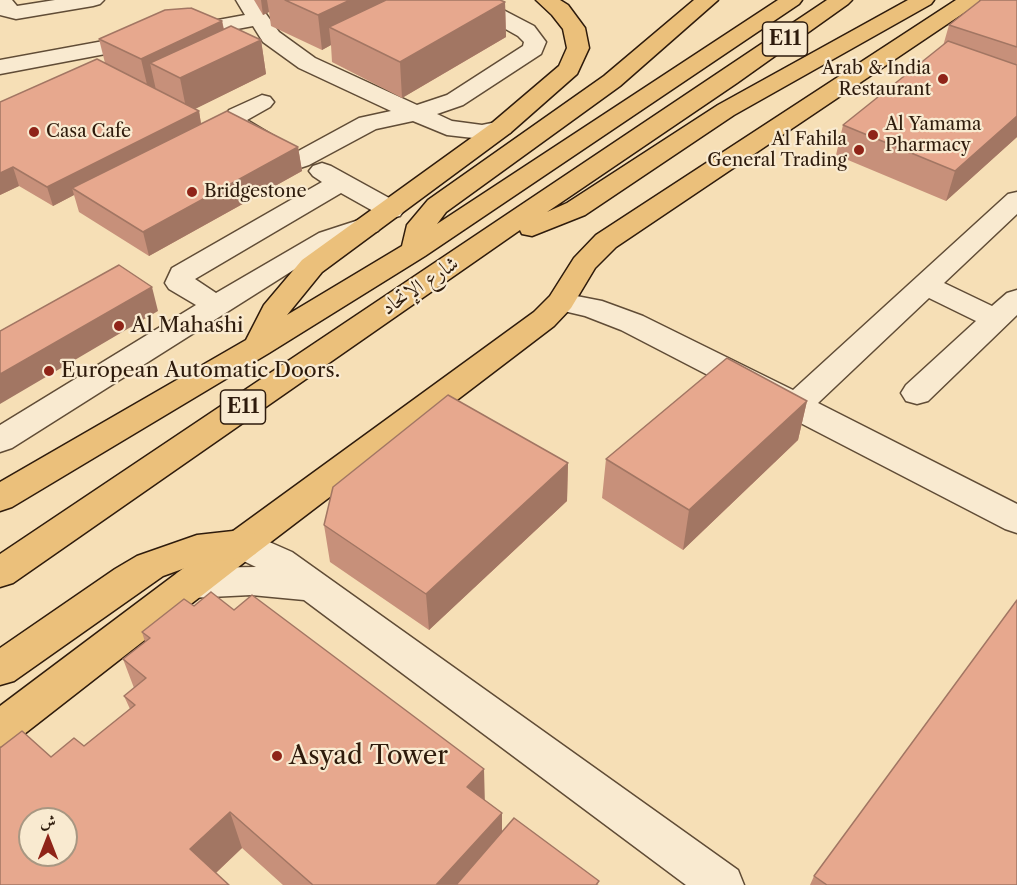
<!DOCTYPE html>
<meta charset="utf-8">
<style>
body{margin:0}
#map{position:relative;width:1017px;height:885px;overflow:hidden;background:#f6dfb6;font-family:"Libre Caslon Text",Amiri,serif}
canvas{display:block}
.north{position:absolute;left:18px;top:807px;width:60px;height:60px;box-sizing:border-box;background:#f9ead0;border:2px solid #a89782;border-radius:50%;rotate:0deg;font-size:16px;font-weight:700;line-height:24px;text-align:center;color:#2e1b0c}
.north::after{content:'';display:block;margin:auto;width:21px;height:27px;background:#8f2418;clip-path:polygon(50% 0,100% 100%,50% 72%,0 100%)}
</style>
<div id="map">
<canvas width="1017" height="885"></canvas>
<div class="north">ش</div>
</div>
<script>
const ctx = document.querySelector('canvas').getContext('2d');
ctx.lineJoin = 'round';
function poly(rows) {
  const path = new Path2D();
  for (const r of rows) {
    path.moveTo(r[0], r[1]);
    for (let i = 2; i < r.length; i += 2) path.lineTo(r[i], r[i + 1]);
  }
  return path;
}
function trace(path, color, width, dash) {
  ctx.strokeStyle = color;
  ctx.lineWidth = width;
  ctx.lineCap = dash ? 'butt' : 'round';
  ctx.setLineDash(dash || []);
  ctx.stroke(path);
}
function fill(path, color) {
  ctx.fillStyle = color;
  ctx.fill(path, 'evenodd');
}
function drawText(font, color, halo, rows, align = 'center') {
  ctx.font = font + ' "Libre Caslon Text",Amiri,serif';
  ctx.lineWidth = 4.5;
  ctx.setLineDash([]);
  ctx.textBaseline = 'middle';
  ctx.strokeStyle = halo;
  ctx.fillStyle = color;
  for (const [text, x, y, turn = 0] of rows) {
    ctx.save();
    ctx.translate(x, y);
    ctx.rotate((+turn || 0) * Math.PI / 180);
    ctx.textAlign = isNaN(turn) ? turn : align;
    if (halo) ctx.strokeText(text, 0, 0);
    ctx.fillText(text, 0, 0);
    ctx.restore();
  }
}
const minor = poly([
 [0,0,12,0,17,6,55,0,104,0,100,4,93,6,16,19,0,15,0,0],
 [236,0,256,0,279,32,315,58,417,105,447,95,523,46,524,42,518,36,461,4,458,0,484,0,534,26,546,42,541,54,463,105,437,114,452,121,482,125,501,121,510,123,513,128,510,133,482,139,447,135,413,121,376,129,309,165,300,168,291,165,287,160,291,155,359,118,391,111,299,68,263,42,253,26,0,74,0,60,245,15,236,0],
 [262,95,270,97,274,102,270,107,247,120,277,138,280,143,277,148,268,150,259,148,227,130,223,120,229,110,262,95],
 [322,163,331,166,400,204,404,210,400,216,391,218,382,216,341,193,195,279,216,293,319,233,368,217,378,219,382,225,378,231,339,245,303,264,12,448,0,452,0,425,196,305,169,289,165,283,172,268,322,182,313,176,309,171,313,166,322,163],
 [1017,192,1017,214,944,283,992,306,1007,293,1017,290,1017,315,928,401,917,404,906,401,901,393,906,385,976,321,929,298,818,403,1017,504,1017,533,1005,529,621,330,585,316,551,308,546,302,551,296,561,293,602,301,643,316,793,390,1008,194,1017,192],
 [242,530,292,552,738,870,744,885,686,885,304,600,251,595,190,598,177,593,172,583,177,573,190,568,256,567,229,554,224,544,229,534,242,530]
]);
const major = poly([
 [956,0,980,0,977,4,616,247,595,268,571,308,554,326,255,554,14,742,0,747,0,706,229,534,534,312,550,296,574,258,596,235,956,0]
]);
const highway = poly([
 [536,0,560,0,568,5,585,28,589,48,577,74,510,133,322,272,287,315,402,246,407,225,428,200,604,76,694,0,718,0,620,86,446,212,437,224,778,0,802,0,799,4,425,256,269,353,12,507,0,511,0,482,246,340,264,305,302,260,492,123,559,66,567,48,563,29,552,15,536,0],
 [827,0,852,0,848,4,737,83,547,212,567,203,718,105,908,0,934,0,931,4,734,115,585,215,532,236,522,234,520,230,13,583,0,587,0,554,827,0],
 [242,530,255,534,260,544,255,554,242,558,199,563,163,576,14,681,0,685,0,648,115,569,137,556,197,535,242,530]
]);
const wall = poly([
 [254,0,500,0,505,2,506,37,402,98,332,62,331,45,322,50,271,26,269,12,263,15],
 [1017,0,1017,137,946,201,836,155,843,125,943,46,949,25],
 [222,21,224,29,261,40,266,74,194,109,199,111,201,124,298,147,302,171,149,256,79,212,74,195,53,206,19,186,0,195,0,102,105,63,99,39],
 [807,401,798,440,683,550,602,498,606,459],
 [568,463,567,501,429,630,330,562,324,525],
 [194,606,485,801,502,832,599,885,283,885,242,848,216,873,51,757,84,746,130,709,124,696,134,688,123,659,145,642,142,632],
 [814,876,1017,885,810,885]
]);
const shadedWall = poly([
 [261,0,267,0,269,12,263,15],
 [350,0,428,0,329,27,331,45,322,50,318,15],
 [505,2,506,37,402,98,400,62],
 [222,21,228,54,150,63,156,90,149,93,141,59],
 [261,40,266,74,187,113,180,78],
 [199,111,202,130,72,188,74,195,53,206,47,187],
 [1017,116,1017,137,946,201,955,171],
 [298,147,302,171,149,256,143,232],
 [13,167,19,186,0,195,0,173],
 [152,287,158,311,0,404,0,374],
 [807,401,798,440,683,550,689,510],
 [568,463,567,501,429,630,426,594],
 [484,769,485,806,467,787],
 [230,812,242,848,204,884,190,849],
 [502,813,502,849,470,885,436,885]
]);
const building = poly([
 [285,0,350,0,318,15,285,0],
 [386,0,500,0,505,2,400,62,329,27,386,0],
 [981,0,1017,0,1017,47,949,25,981,0],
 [191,8,222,21,141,59,99,39,165,10,191,8],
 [231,26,261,40,180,78,150,63,231,26],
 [948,41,1017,65,1017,116,955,171,843,125,948,41],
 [97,59,199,111,47,187,13,167,0,173,0,102,97,59],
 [227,111,298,147,143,232,72,188,227,111],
 [119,265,152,287,0,374,0,331,119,265],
 [727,358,807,401,689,510,606,459,727,358],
 [448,395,568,463,426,594,324,525,333,487,448,395],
 [211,592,234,610,252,595,484,769,467,787,502,813,436,885,313,885,230,812,190,849,229,885,0,885,0,748,22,731,51,757,74,738,84,746,135,705,124,696,146,678,123,659,150,638,142,632,184,599,194,606,211,592],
 [30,819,66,819,66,855,30,855,30,819],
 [1017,600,1017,885,827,885,814,876,1017,600],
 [514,818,599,881,596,885,456,885,514,818]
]);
const markers = [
 [943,79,6,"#8f2418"],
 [34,132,6,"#8f2418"],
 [873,135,6,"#8f2418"],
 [859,150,6,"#8f2418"],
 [192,192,6,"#8f2418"],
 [119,326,6,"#8f2418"],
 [49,371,6,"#8f2418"],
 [277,756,6,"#8f2418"]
];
const farPoinames = [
 ["Arab & India",931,69,"right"],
 ["Restaurant",931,90,"right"],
 ["Al Yamama",885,125],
 ["Pharmacy",885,146],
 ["Casa Cafe",46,132],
 ["Al Fahila",847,140,"right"],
 ["General Trading",847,161,"right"],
 ["Bridgestone",204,192]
];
const shields = [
 [785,39,45],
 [243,407,45]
];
const shieldNames = [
 ["E11",785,39],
 ["E11",243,407]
];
const streetNames = [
 ["شارع الإتحاد",420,286,-34]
];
const poiNames = [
 ["Al Mahashi",131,326],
 ["European Automatic Doors.",61,371]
];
const nearPoinames = [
 ["Asyad Tower",289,756]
];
trace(minor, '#604c36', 3);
trace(major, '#2e1b0c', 3);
trace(highway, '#2e1b0c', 3);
fill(minor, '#f9ead0');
fill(major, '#ebc07b');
fill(highway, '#ebc07b');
fill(wall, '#c7907a');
fill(shadedWall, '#a27663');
fill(building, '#e7a88e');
trace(building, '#a27663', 1.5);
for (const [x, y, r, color] of markers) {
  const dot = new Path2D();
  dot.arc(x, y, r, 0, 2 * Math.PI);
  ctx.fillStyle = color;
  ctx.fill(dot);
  trace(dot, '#f9ead0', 2);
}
drawText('18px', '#2e1b0c', '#f9ead0', farPoinames, 'left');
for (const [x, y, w] of shields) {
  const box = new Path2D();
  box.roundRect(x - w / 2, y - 17, w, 34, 4.5);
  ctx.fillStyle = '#f9ead0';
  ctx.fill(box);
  trace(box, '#2e1b0c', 1.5);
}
drawText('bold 20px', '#2e1b0c', null, shieldNames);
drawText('21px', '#2e1b0c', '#f9ead0', streetNames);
drawText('21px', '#2e1b0c', '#f9ead0', poiNames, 'left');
drawText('26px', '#2e1b0c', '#f9ead0', nearPoinames, 'left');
</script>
